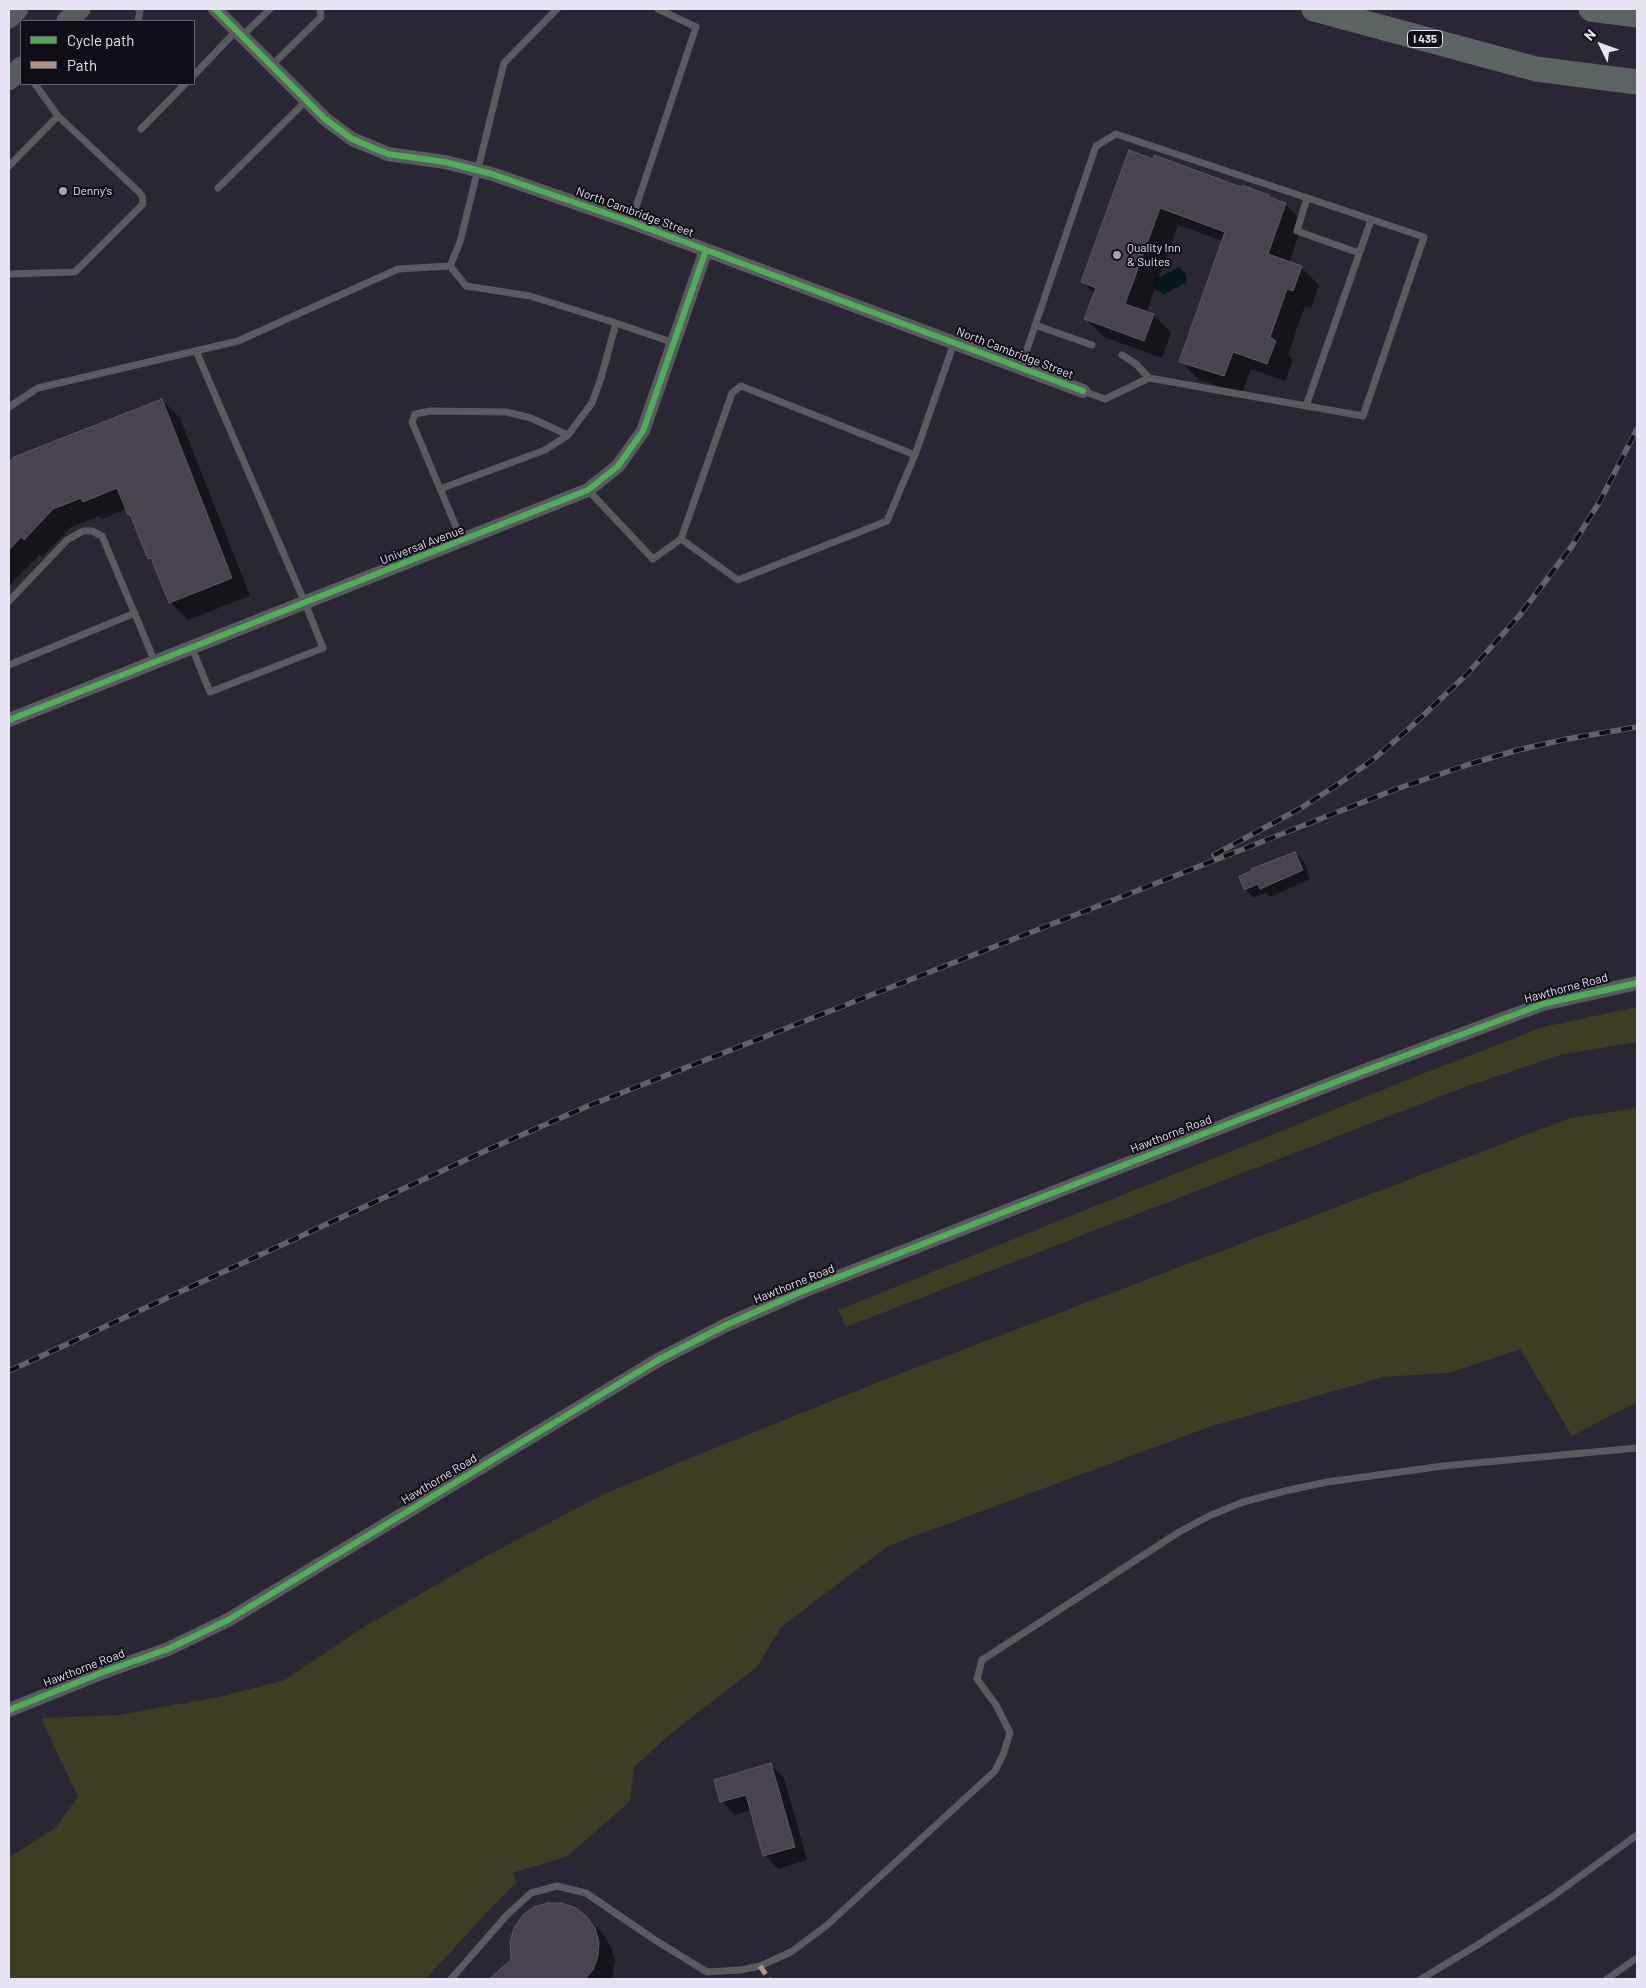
<!DOCTYPE html>
<style>
body{margin:0}
#map{position:relative;width:1646px;height:1988px;overflow:hidden;background:#2a2633;font-family:Barlow,sans-serif}
canvas{display:block}
.frame{position:absolute;inset:0;border:10px solid #e8e4f4;pointer-events:none}
.legend{position:absolute;left:20px;top:20px;width:175px;height:65px;box-sizing:border-box;background:#100d17;border:1px solid #66636f;margin:0;padding:6px 9px;list-style:none;font-size:15px;color:#e8e4f4}
.legend li{display:flex;align-items:center;gap:10px;height:25px}
.legend b{width:25px;border:1px solid #66636f}
.north{position:absolute;left:1576px;top:20px;width:50px;height:50px;-webkit-text-stroke:4px #100d17;paint-order:stroke;rotate:312deg;font-size:14px;font-weight:700;line-height:20px;text-align:center;color:#e8e4f4}
.north::after{content:'';display:block;margin:auto;width:18px;height:22px;background:#e8e4f4;clip-path:polygon(50% 0,100% 100%,50% 72%,0 100%)}
</style>
<div id="map">
<canvas width="1646" height="1988"></canvas>
<div class="frame"></div>
<ul class="legend">
<li><b style="height:6px;background:#51ab58"></b>Cycle path</li>
<li><b style="height:6px;background:#af9288"></b>Path</li>
</ul>
<div class="north">N</div>
</div>
<script>
const ctx = document.querySelector('canvas').getContext('2d');
ctx.lineJoin = 'round';
function fill(path, color) {
  ctx.fillStyle = color;
  ctx.fill(path, 'evenodd');
}
function poly(rows) {
  const path = new Path2D();
  for (const r of rows) {
    path.moveTo(r[0], r[1]);
    for (let i = 2; i < r.length; i += 2) path.lineTo(r[i], r[i + 1]);
  }
  return path;
}
function trace(path, color, width, dash) {
  ctx.strokeStyle = color;
  ctx.lineWidth = width;
  ctx.lineCap = dash ? 'butt' : 'round';
  ctx.setLineDash(dash || []);
  ctx.stroke(path);
}
function drawText(font, color, halo, rows, align = 'center') {
  ctx.font = font + ' Barlow,sans-serif';
  ctx.lineWidth = 4;
  ctx.setLineDash([]);
  ctx.textBaseline = 'middle';
  ctx.strokeStyle = halo;
  ctx.fillStyle = color;
  for (const [text, x, y, turn = 0] of rows) {
    ctx.save();
    ctx.translate(x, y);
    ctx.rotate((+turn || 0) * Math.PI / 180);
    ctx.textAlign = isNaN(turn) ? turn : align;
    if (halo) ctx.strokeText(text, 0, 0);
    ctx.fillText(text, 0, 0);
    ctx.restore();
  }
}
const green = poly([
 [1637,1007,1637,1042,1560,1055,1462,1088,846,1327,838,1310,1417,1076,1543,1027],
 [1637,1108,1637,1402,1572,1436,1520,1349,1449,1373,1383,1377,1212,1426,888,1546,781,1627,757,1667,674,1731,634,1767,630,1801,568,1856,512,1873,517,1882,489,1910,426,1979,9,1979,9,1858,55,1828,78,1797,41,1718,119,1715,218,1697,285,1680,364,1627,486,1556,600,1496,678,1463,886,1379,1570,1118]
]);
const water = poly([
 [1179,267,1186,274,1186,283,1162,295,1161,292,1157,291,1154,285,1156,281,1155,279]
]);
const shadow = poly([
 [1130,152,1269,196,1273,200,1285,204,1303,222,1289,263,1301,267,1319,285,1311,308,1305,306,1299,322,1288,355,1293,360,1285,381,1251,369,1242,393,1199,380,1181,362,1223,241,1178,225,1146,313,1154,315,1171,333,1162,358,1104,337,1086,319,1095,294,1082,282],
 [162,400,180,418,250,596,188,620,170,602,155,565,149,559,134,520,127,509,102,519,99,516,71,527,42,557,40,554,9,586,9,464,15,458],
 [1295,853,1304,862,1310,879,1270,897,1266,893,1254,898,1245,889],
 [771,1765,784,1778,807,1860,778,1869,765,1855,751,1810,735,1815,722,1801],
 [586,1917,604,1935,611,1947,615,1960,612,1979,491,1979,512,1961],
 [648,1978,654,1979,633,1979]
]);
const building = poly([
 [1129,150,1153,159,1154,155,1241,187,1242,185,1269,195,1269,197,1286,203,1268,254,1302,266,1293,291,1287,289,1282,303,1270,337,1276,341,1267,364,1233,352,1224,376,1179,362,1225,232,1160,208,1125,304,1154,314,1144,341,1084,319,1096,288,1081,282,1129,150],
 [162,399,232,578,169,603,151,558,148,559,130,514,128,515,117,488,83,502,81,498,53,509,24,540,21,537,9,550,9,463,14,457,162,399],
 [1295,852,1303,870,1260,889,1258,884,1244,890,1239,876,1252,871,1251,869,1295,852],
 [771,1763,795,1847,763,1856,746,1795,720,1802,714,1780,771,1763],
 [548,1903,562,1903,576,1908,587,1917,595,1928,599,1942,598,1956,593,1970,585,1979,489,1979,511,1960,510,1942,514,1928,523,1915,534,1907,548,1903]
]);
const lane = poly([
 [138,9,140,11,138,21],
 [557,9,504,63,460,242,450,266,466,286,530,296,616,323],
 [242,36,270,9],
 [272,65,321,17,320,9],
 [194,75,237,30],
 [141,129,185,84],
 [9,166,58,116],
 [218,188,307,100],
 [1307,198,1297,231,1359,253],
 [631,222,696,27,658,9],
 [9,274,75,272,143,204,142,196,139,192,58,116,35,84],
 [1035,325,1092,345],
 [1122,355,1136,364,1149,378],
 [1021,367,1096,146,1116,134,1424,237,1363,416,1149,378,1105,399,1083,391],
 [1306,406,1371,220],
 [9,407,38,388,238,341,398,269,450,266],
 [440,489,545,450,568,435],
 [588,490,653,559,681,539,732,393,741,386,915,455,954,343],
 [681,539,738,580,887,521,915,455],
 [462,541,412,422,415,414,431,411,506,412,531,418,568,435,592,403,601,378,616,323,674,343],
 [9,601,67,540,83,531,92,531,102,536,155,662],
 [192,648,210,692,323,648,305,603,196,351],
 [9,665,135,613],
 [451,1979,507,1915,531,1893,557,1886,586,1893,655,1940,707,1972,740,1970,760,1966,791,1952,826,1926,995,1771,1003,1755,1010,1733,996,1705,977,1679,982,1660,1179,1532,1209,1516,1243,1502,1285,1491,1327,1482,1443,1466,1637,1448],
 [1421,1979,1479,1944,1553,1896,1637,1835],
 [1607,1979,1637,1958]
]);
const street = poly([
 [215,9,325,119,352,139,388,154,445,162,492,174,631,222,1083,391],
 [9,720,588,490,618,466,643,431,706,250],
 [9,1710,101,1673,168,1649,228,1620,658,1360,726,1325,803,1291,1356,1074,1543,1004,1637,983]
]);
const primary = poly([
 [9,18,18,9],
 [67,21,80,9],
 [9,80,21,67]
]);
const highway = poly([
 [1314,9,1536,69,1637,82],
 [1591,9,1637,15]
]);
const rail = poly([
 [1214,855,1301,808,1337,785,1374,759,1412,726,1467,674,1519,616,1572,546,1600,501,1637,429],
 [9,1371,485,1151,588,1106,1399,788,1473,763,1518,750,1567,739,1637,727]
]);
const quiet = poly([
 [760,1966,769,1979]
]);
const cycleway = poly([
 [215,9,325,119,352,139,388,154,445,162,492,174,631,222,1083,391],
 [9,720,588,490,618,466,643,431,706,250],
 [9,1710,101,1673,168,1649,228,1620,658,1360,726,1325,803,1291,1356,1074,1543,1004,1637,983]
]);
const markers = [
 [63,191,5,"#a6a2b0"],
 [1117,255,5,"#a6a2b0"]
];
const shields = [
 [1425,39,35]
];
const shieldNames = [
 ["I 435",1425,39]
];
const poiNames = [
 ["Denny's",73,191],
 ["Quality Inn",1127,248],
 ["& Suites",1127,262]
];
const streetNames = [
 ["North Cambridge Street",635,212,20],
 ["North Cambridge Street",1015,353,21],
 ["Universal Avenue",422,545,-21],
 ["Hawthorne Road",1566,988,-15],
 ["Hawthorne Road",1171,1134,-21],
 ["Hawthorne Road",794,1284,-22],
 ["Hawthorne Road",439,1479,-31],
 ["Hawthorne Road",84,1668,-21]
];
fill(green, '#3c3d23');
fill(water, '#04191d');
fill(shadow, '#0007');
fill(building, '#49434f');
trace(building, '#5d5862', 1);
trace(lane, '#595c5f', 7);
trace(street, '#595c5f', 14);
trace(primary, '#575c5d', 21);
trace(highway, '#5c6363', 25);
trace(rail, '#626367', 5.5);
trace(rail, '#100d17', 4, [11]);
trace(quiet, '#af9288', 5, [10, 5]);
trace(cycleway, '#51ab58', 6);
for (const [x, y, r, color] of markers) {
  const dot = new Path2D();
  dot.arc(x, y, r, 0, 2 * Math.PI);
  ctx.fillStyle = color;
  ctx.fill(dot);
  trace(dot, '#100d17', 2);
}
for (const [x, y, w] of shields) {
  const box = new Path2D();
  box.roundRect(x - w / 2, y - 8.5, w, 17, 4);
  ctx.fillStyle = '#100d17';
  ctx.fill(box);
  trace(box, '#e8e4f4', 1);
}
drawText('bold 11px', '#e8e4f4', null, shieldNames);
drawText('12px', '#e8e4f4', '#100d17', poiNames, 'left');
drawText('12px', '#e8e4f4', '#100d17', streetNames);
</script>
